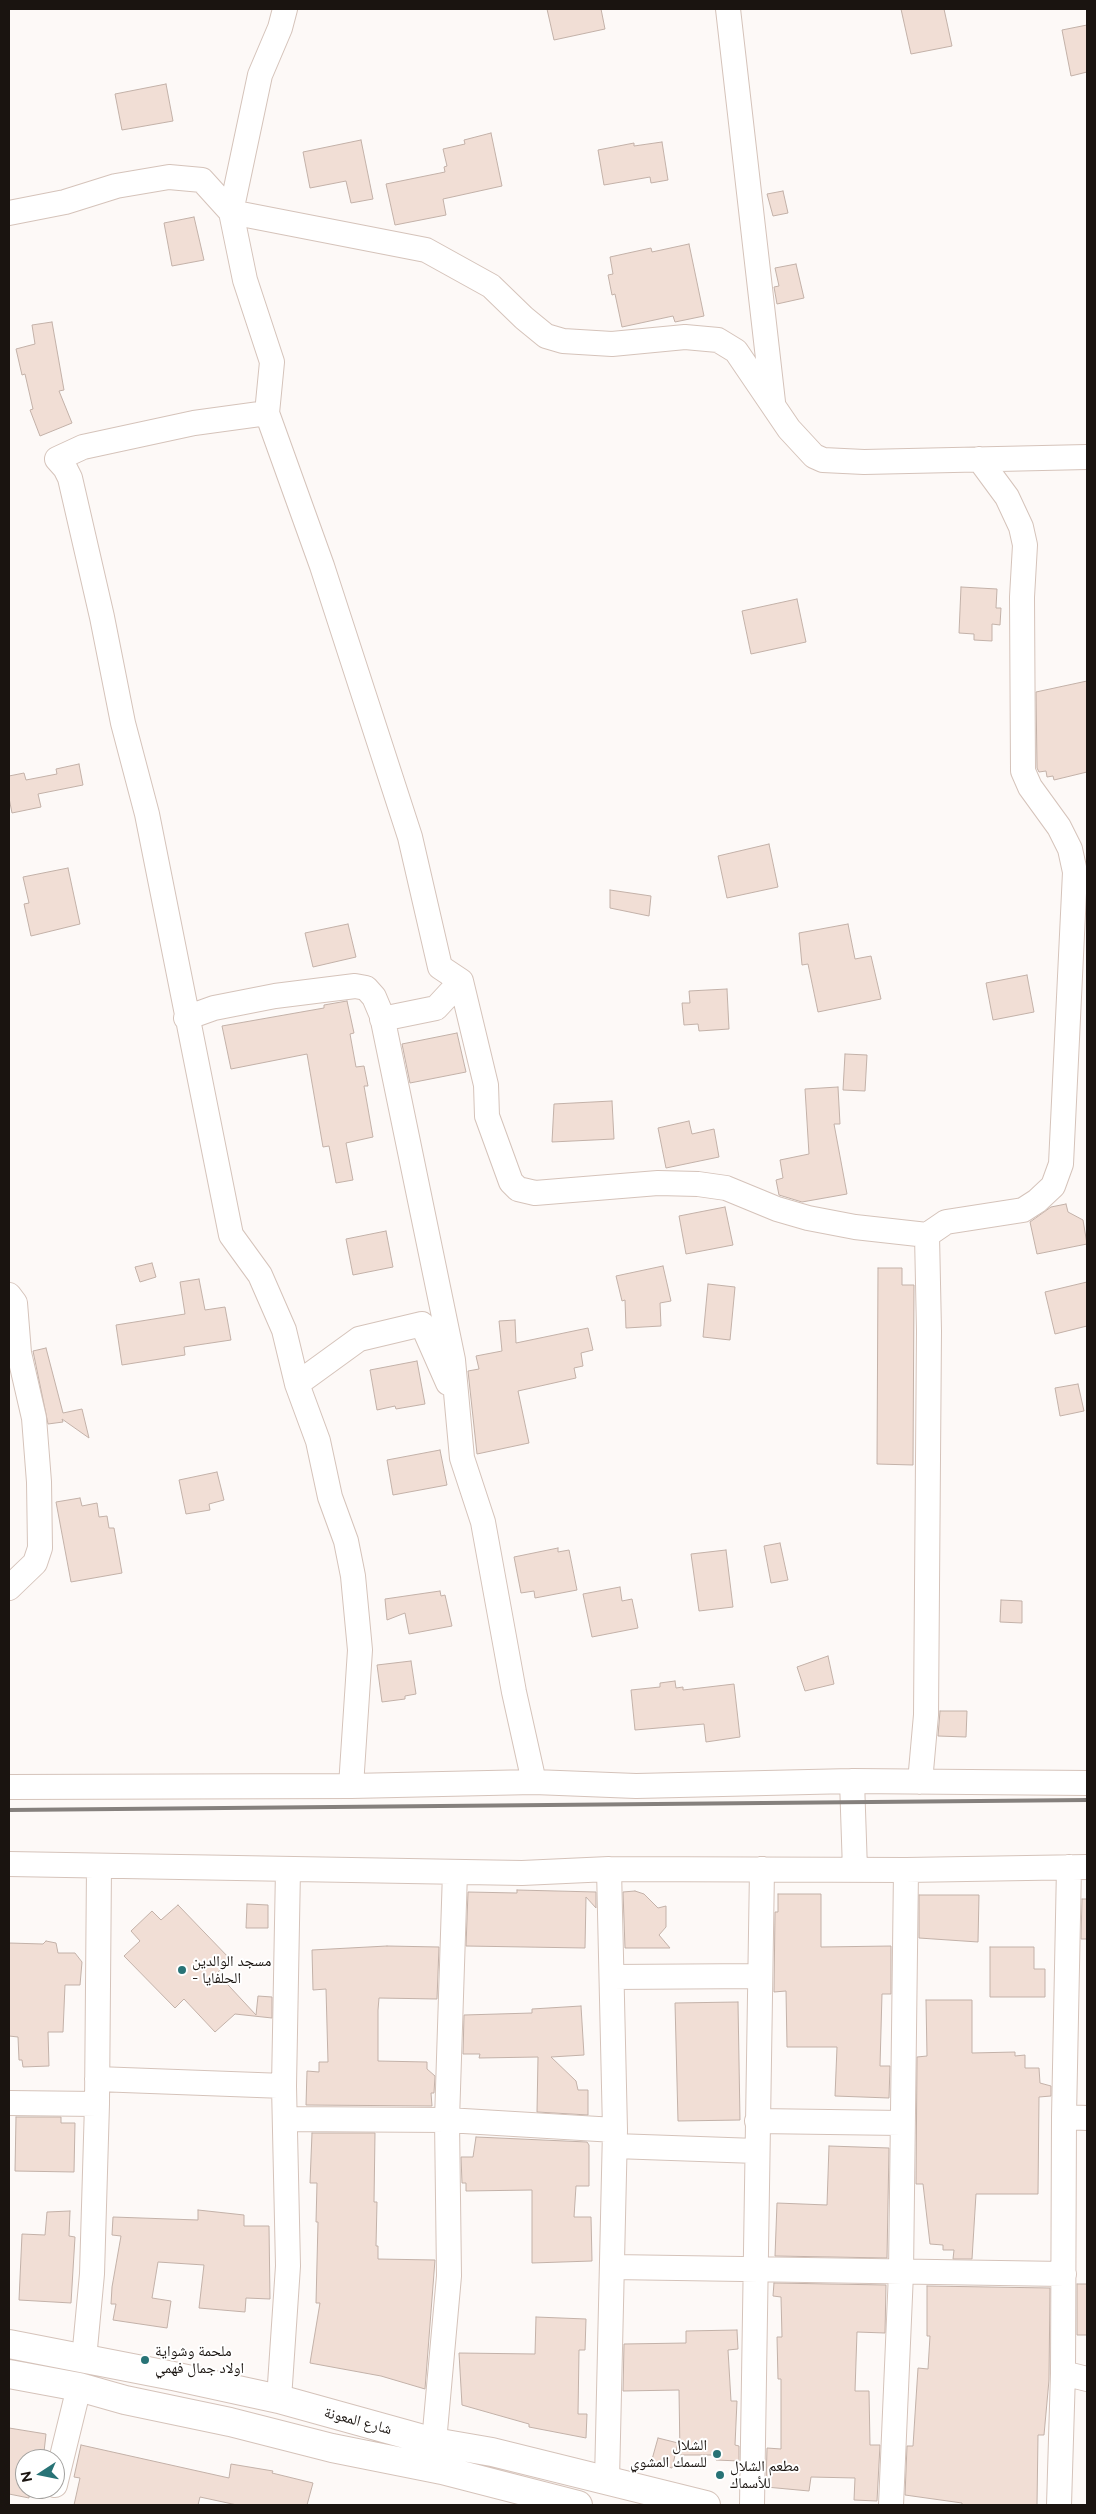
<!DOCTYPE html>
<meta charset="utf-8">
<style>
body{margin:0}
#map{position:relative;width:1096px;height:2514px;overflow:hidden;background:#fdf9f7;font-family:Raleway,sans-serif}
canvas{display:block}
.frame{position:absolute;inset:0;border:10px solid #1a1410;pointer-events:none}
.north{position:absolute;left:15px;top:2449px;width:50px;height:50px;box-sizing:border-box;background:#fff;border:1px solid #a3a19f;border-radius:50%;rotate:259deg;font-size:14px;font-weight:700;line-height:20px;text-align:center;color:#1a1410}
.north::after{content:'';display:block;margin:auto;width:18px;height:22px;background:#287376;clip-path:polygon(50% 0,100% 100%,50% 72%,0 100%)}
</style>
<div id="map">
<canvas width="1096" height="2514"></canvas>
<div class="frame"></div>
<div class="north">N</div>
</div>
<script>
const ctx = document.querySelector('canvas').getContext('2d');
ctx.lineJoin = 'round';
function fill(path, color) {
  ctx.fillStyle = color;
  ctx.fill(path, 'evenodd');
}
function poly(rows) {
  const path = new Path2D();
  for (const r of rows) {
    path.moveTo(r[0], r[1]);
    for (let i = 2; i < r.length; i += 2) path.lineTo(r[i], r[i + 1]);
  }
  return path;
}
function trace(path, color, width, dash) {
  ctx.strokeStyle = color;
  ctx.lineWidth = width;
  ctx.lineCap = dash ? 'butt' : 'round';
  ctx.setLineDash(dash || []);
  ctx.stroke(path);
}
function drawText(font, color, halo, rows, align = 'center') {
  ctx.font = font + ' Raleway,"Noto Naskh Arabic",sans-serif';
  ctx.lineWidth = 4;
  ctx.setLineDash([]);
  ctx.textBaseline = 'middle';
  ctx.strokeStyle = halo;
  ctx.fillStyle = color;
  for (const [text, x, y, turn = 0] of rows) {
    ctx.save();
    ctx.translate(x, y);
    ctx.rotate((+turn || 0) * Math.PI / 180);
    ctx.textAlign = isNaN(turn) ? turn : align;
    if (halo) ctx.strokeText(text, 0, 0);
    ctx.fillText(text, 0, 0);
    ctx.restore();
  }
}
const building = poly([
 [547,9,601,9,605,29,554,40,547,9],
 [901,9,944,9,952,46,911,54,901,9],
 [1087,25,1087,72,1071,76,1062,30,1087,25],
 [166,84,173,121,122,130,115,94,166,84],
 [491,133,502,186,443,199,446,215,395,225,386,184,445,172,444,167,447,166,443,149,465,144,464,140,491,133],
 [361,140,373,199,351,203,346,181,310,188,303,152,361,140],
 [662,142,668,180,651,183,650,177,604,185,598,150,634,143,634,146,662,142],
 [783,191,788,213,773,216,767,194,783,191],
 [194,217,204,260,172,266,164,223,194,217],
 [689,244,704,316,675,322,673,316,622,327,615,294,612,295,608,275,613,274,610,257,651,248,652,252,689,244],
 [796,264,804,298,777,304,774,287,779,286,775,268,796,264],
 [52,322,64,390,59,391,72,423,40,436,30,410,33,409,25,374,22,375,16,349,35,344,32,325,52,322],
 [961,587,997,589,996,608,1001,608,1000,625,992,624,992,641,974,640,974,634,959,633,961,587],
 [797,599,806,642,751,654,742,611,797,599],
 [1087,681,1087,772,1054,780,1053,776,1047,777,1046,771,1039,772,1037,768,1036,692,1087,681],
 [79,764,83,785,38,794,41,807,12,813,9,798,9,776,24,773,26,780,57,774,56,769,79,764],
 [769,844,778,887,727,898,718,856,769,844],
 [68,868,80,924,31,936,24,904,29,903,23,877,68,868],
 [610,890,651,896,649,916,610,908,610,890],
 [348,924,356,957,313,967,305,933,348,924],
 [848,924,855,959,871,956,881,999,818,1012,808,964,802,965,799,933,848,924],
 [1027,975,1034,1012,993,1020,986,983,1027,975],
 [727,989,729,1029,699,1031,698,1024,684,1025,682,1003,690,1003,689,991,727,989],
 [347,1001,354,1033,350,1034,356,1067,364,1066,368,1086,364,1086,373,1137,346,1143,353,1180,336,1183,329,1146,323,1147,307,1054,231,1069,222,1026,324,1008,324,1005,347,1001],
 [457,1033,466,1072,410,1083,402,1044,457,1033],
 [845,1054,867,1055,865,1091,843,1090,845,1054],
 [838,1087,840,1124,834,1124,847,1194,802,1202,779,1195,776,1180,783,1178,780,1160,809,1154,805,1089,838,1087],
 [612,1101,614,1139,552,1142,554,1104,612,1101],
 [689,1121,692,1134,714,1129,719,1157,666,1168,658,1128,689,1121],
 [1066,1204,1068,1212,1083,1220,1087,1244,1037,1254,1030,1222,1051,1207,1066,1204],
 [725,1207,733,1245,686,1254,679,1216,725,1207],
 [386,1231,393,1267,353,1275,346,1239,386,1231],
 [152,1263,156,1277,140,1282,135,1267,152,1263],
 [663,1266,671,1301,660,1303,661,1326,626,1328,625,1300,622,1301,616,1276,663,1266],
 [878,1268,902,1268,902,1285,914,1285,913,1465,877,1464,878,1268],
 [199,1279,205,1310,225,1307,231,1340,184,1347,185,1355,122,1365,116,1325,185,1314,180,1282,199,1279],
 [1087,1282,1087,1326,1055,1334,1045,1292,1087,1282],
 [708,1284,735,1287,730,1340,703,1337,708,1284],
 [515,1320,516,1343,588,1328,593,1350,581,1353,583,1366,574,1368,576,1378,518,1391,529,1443,477,1454,468,1371,479,1369,476,1356,502,1351,499,1321,515,1320],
 [46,1348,63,1413,82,1409,89,1438,62,1419,63,1422,48,1424,33,1351,46,1348],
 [417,1361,425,1404,396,1409,395,1406,377,1410,370,1370,417,1361],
 [1078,1384,1084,1411,1060,1416,1055,1388,1078,1384],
 [440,1450,447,1485,393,1495,387,1460,440,1450],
 [217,1472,224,1500,209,1504,210,1510,186,1514,179,1480,217,1472],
 [80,1498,82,1506,97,1503,99,1517,107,1516,109,1528,114,1528,122,1573,71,1582,56,1502,80,1498],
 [780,1543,788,1580,771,1583,764,1546,780,1543],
 [558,1548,558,1552,569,1550,577,1590,535,1598,534,1591,521,1593,514,1557,558,1548],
 [726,1550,733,1607,699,1611,691,1554,726,1550],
 [620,1587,622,1601,632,1599,638,1628,592,1637,583,1594,620,1587],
 [440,1591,441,1596,445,1595,452,1626,409,1634,405,1613,387,1620,385,1599,440,1591],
 [1001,1600,1022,1601,1022,1623,1000,1622,1001,1600],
 [828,1656,834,1684,805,1691,797,1667,828,1656],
 [411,1661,416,1694,405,1696,405,1699,382,1702,377,1665,411,1661],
 [675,1681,676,1688,683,1687,683,1690,734,1684,740,1737,706,1742,704,1724,635,1730,631,1690,660,1687,660,1683,675,1681],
 [940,1711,967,1711,966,1737,938,1736,940,1711],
 [517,1890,596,1892,596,1908,586,1897,585,1948,466,1946,468,1892,517,1893,517,1890],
 [635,1891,644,1894,658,1908,666,1906,666,1927,659,1935,670,1948,625,1948,623,1892,635,1891],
 [778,1894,821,1894,821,1947,891,1946,891,1994,882,1994,880,2066,890,2066,889,2098,835,2096,837,2047,787,2047,786,1991,774,1992,774,1990,775,1912,778,1912,778,1894],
 [919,1895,979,1895,978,1942,919,1938,919,1895],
 [1082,1899,1087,1899,1087,1939,1081,1939,1082,1899],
 [247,1904,268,1905,268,1928,246,1928,247,1904],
 [178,1905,231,1960,217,1973,256,2015,258,1996,272,1997,272,2018,235,2014,215,2032,184,1999,175,2008,124,1956,140,1941,131,1931,152,1911,161,1920,178,1905],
 [46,1941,56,1943,58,1953,75,1953,82,1962,80,1985,65,1985,63,2032,48,2032,49,2066,23,2067,22,2060,19,2060,18,2037,9,2036,9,1943,43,1944,46,1941],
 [387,1946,439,1947,437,1999,379,1998,378,2010,378,2061,427,2062,427,2069,435,2076,434,2093,431,2093,432,2106,306,2105,307,2071,319,2072,319,2062,328,2062,326,1989,313,1990,312,1950,387,1946],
 [990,1947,1034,1947,1034,1969,1045,1969,1045,1997,990,1997,990,1947],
 [926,2000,972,2000,972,2053,1015,2052,1015,2056,1025,2055,1025,2068,1039,2068,1040,2083,1051,2086,1051,2096,1039,2097,1038,2194,976,2194,972,2259,953,2259,954,2250,943,2250,943,2245,930,2244,923,2184,916,2184,917,2057,927,2056,926,2000],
 [738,2002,740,2120,678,2121,675,2003,738,2002],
 [581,2006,584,2055,551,2057,576,2081,578,2090,588,2090,588,2115,537,2112,538,2057,479,2058,480,2054,463,2054,464,2015,532,2013,532,2009,581,2006],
 [16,2117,61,2117,61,2123,75,2123,74,2172,15,2171,16,2117],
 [312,2133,375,2133,374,2202,377,2202,376,2246,378,2246,378,2259,435,2260,425,2389,381,2376,310,2363,320,2303,316,2303,318,2222,316,2222,317,2183,310,2183,312,2133],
 [476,2137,587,2142,589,2145,589,2186,576,2186,574,2217,591,2217,592,2261,532,2263,532,2190,466,2191,466,2183,462,2183,461,2157,473,2157,476,2137],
 [829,2146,889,2148,887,2258,775,2256,777,2203,827,2205,829,2146],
 [198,2210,244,2215,244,2226,269,2226,270,2299,246,2298,245,2312,199,2308,204,2265,158,2262,152,2298,171,2301,167,2328,113,2320,116,2304,111,2304,112,2287,121,2236,112,2235,113,2217,198,2220,198,2210],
 [70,2211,69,2236,75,2237,71,2303,19,2300,22,2234,45,2235,47,2212,70,2211],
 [774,2283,886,2285,885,2333,857,2332,855,2391,869,2391,870,2445,880,2445,877,2501,854,2500,855,2478,811,2477,809,2491,766,2487,767,2448,781,2449,781,2379,778,2379,777,2337,782,2337,781,2297,773,2296,774,2283],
 [1077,2284,1087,2284,1087,2335,1077,2335,1077,2284],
 [927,2286,1050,2288,1049,2380,1044,2435,1038,2435,1037,2505,962,2505,962,2503,905,2495,907,2446,913,2446,918,2368,928,2369,930,2336,927,2336,927,2286],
 [536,2317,586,2319,585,2350,579,2350,578,2414,587,2414,586,2438,529,2427,529,2424,462,2405,459,2353,535,2354,536,2317],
 [737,2330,738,2349,728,2350,731,2401,737,2401,735,2445,739,2446,739,2461,716,2460,716,2455,680,2455,679,2390,623,2391,624,2344,686,2343,686,2331,737,2330],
 [9,2428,46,2434,44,2452,38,2451,37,2459,25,2459,25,2489,30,2489,29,2498,9,2494,9,2428],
 [658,2438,678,2443,672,2468,651,2463,658,2438],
 [81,2445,229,2478,231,2464,273,2471,272,2473,313,2483,307,2505,237,2505,200,2497,198,2505,74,2505,80,2478,74,2477,81,2445]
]);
const street = poly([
 [285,9,280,28,260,75,231,212,245,280,272,362,267,413,322,566,410,837,440,967,461,981,436,1008,382,1019],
 [728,9,773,402],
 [9,213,65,202,116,186,169,177,202,180,231,212,426,250,491,286,524,318,546,336,563,341,612,344,685,337,718,340,736,351,789,429,814,456,823,460,864,462,1087,457],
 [267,413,194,423,83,447,57,459,65,468,70,478,102,617,123,723,147,814,231,1235,260,1275,284,1330,297,1384,318,1441,330,1497,346,1541,353,1576,360,1650,351,1786],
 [461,981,486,1085,487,1116,511,1182,518,1189,535,1193,658,1183,698,1184,726,1188,777,1209,808,1218,855,1227,927,1235,946,1222,1023,1210,1037,1201,1053,1186,1061,1164,1075,872,1070,849,1059,827,1030,787,1023,771,1022,597,1025,545,1021,527,1007,497,979,459],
 [186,1018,214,1008,275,996,355,986,366,988,374,997,382,1016,453,1360,462,1458,483,1522,514,1692,534,1782],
 [9,1295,15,1303,19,1353,34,1418,39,1482,40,1548,35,1563,9,1588],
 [297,1384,359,1339,422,1324,448,1383],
 [920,1782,926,1715,929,1331,927,1235],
 [9,1787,351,1786,534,1782,636,1786,852,1781],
 [9,1864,522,1873,609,1869,906,1870,1087,1867],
 [855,1870,852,1781,1087,1783],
 [612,1977,760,1976],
 [97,2079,284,2086],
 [9,2103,97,2104],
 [1064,2117,1087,2118],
 [286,2119,447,2120,615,2130],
 [757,2121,901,2123],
 [615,2146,756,2151],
 [613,2267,1064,2274],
 [84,2359,92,2274,97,2104,99,1867],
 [1063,2373,1087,2379],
 [279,2399,288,2266,284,2086,288,1869],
 [434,2442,449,2276,447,2120,455,1872],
 [607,2480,615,2130,609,1869],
 [55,2485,79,2387],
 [752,2505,762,1869],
 [891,2505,901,2273,906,1870],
 [1059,2505,1063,2373,1064,2117,1069,1867]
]);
const highway = poly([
 [9,2344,173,2376,279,2399,434,2442,492,2452,706,2505],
 [9,2374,79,2387,125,2400,230,2422,332,2448,442,2470,578,2505]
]);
const rail = poly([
 [9,1810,1087,1800]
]);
const markers = [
 [182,1970,5,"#287376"],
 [145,2360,5,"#287376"],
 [717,2454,5,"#287376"],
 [720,2475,5,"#287376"]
];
const poiNames = [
 ["مسجد الوالدين",192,1961],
 ["- الحلفايا",192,1978],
 ["ملحمة وشواية",155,2351],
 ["اولاد جمال فهمي",155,2368],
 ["الشلال",707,2445,"right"],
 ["للسمك المشوي",707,2462,"right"],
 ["مطعم الشلال",730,2466],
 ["للأسماك",730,2483]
];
const streetNames = [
 ["شارع المعونة",358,2421,15]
];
fill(building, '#f1ded5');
trace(building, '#c3b1a8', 1);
trace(street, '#d5c3ba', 26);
trace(highway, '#d5c3ba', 30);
trace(street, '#fff', 24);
trace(highway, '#fff', 28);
trace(rail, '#85807d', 4);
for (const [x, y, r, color] of markers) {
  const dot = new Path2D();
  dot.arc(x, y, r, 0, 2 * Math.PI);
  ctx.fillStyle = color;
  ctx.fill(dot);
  trace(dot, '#fff', 2);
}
drawText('15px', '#1a1410', '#fff', poiNames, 'left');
drawText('15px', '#1a1410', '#fff', streetNames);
</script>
